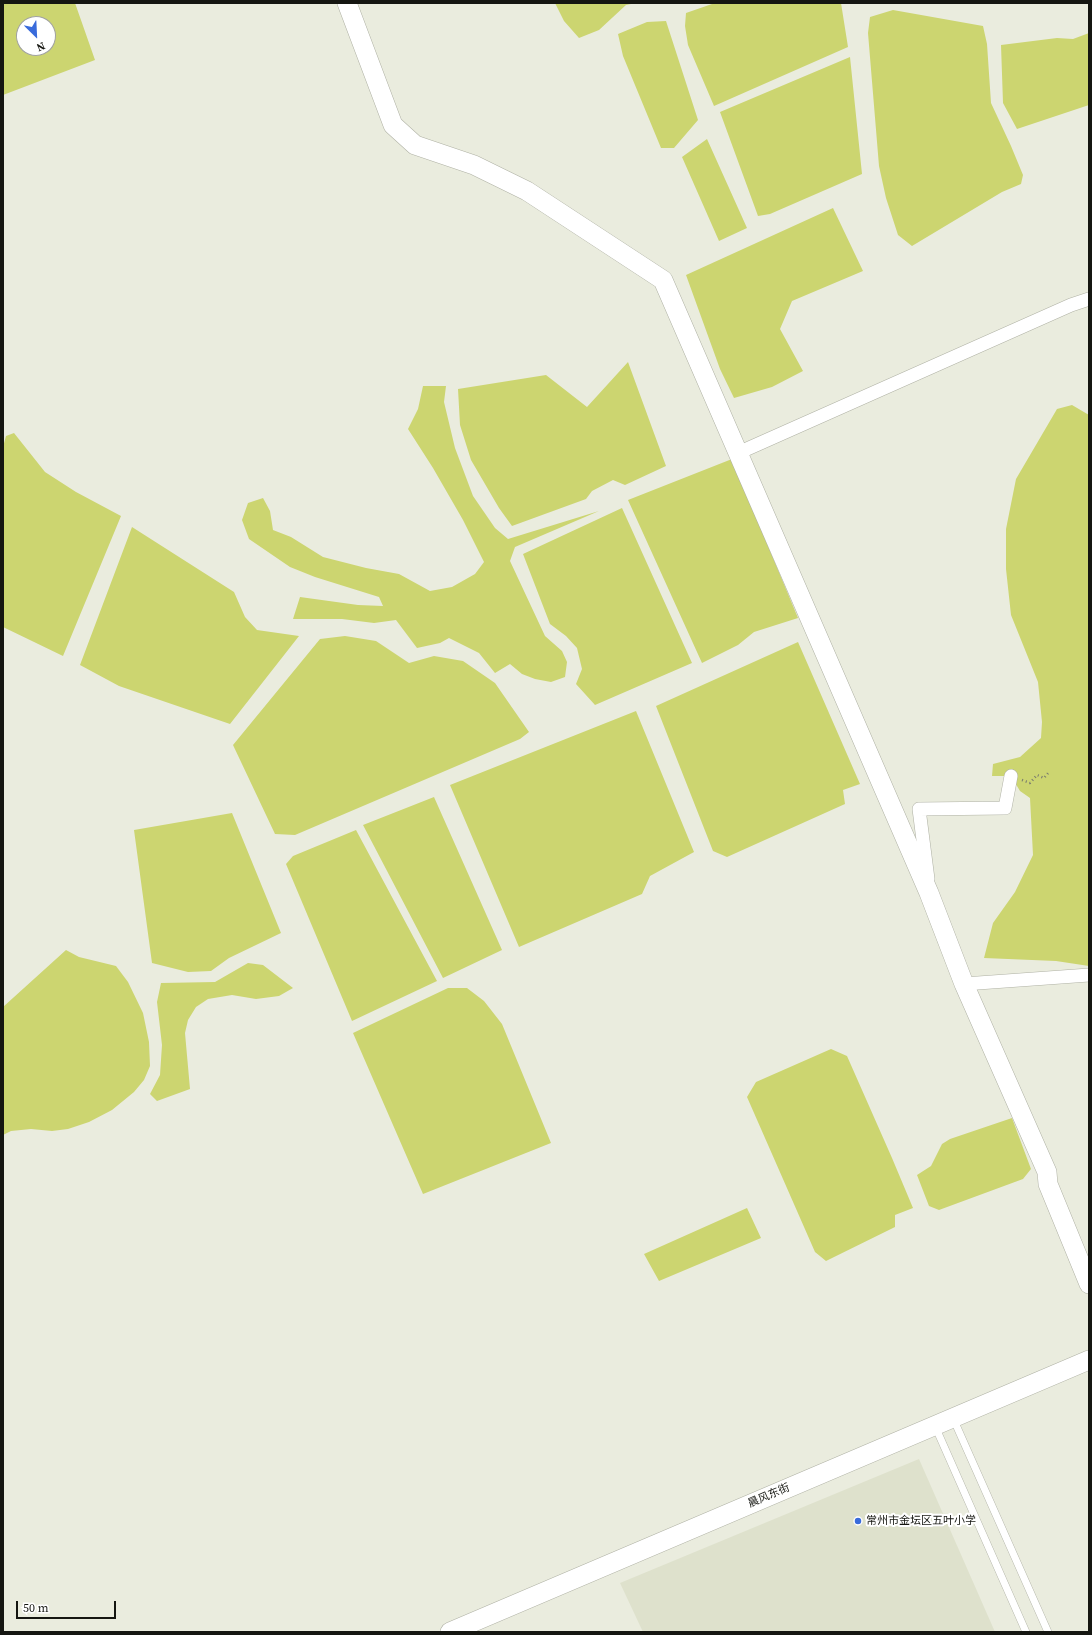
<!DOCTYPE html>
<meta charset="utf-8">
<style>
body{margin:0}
#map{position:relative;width:1092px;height:1635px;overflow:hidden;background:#eaecde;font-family:"Source Serif 4",serif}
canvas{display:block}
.frame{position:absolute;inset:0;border:4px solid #151611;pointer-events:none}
.north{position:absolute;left:16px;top:16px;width:40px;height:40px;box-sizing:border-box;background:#fff;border:1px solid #a1a2a0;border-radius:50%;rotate:156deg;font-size:11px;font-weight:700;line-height:16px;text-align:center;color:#151611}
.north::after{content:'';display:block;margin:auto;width:14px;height:18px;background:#396bdb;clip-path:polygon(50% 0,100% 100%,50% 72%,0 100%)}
.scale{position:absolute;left:16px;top:1601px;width:100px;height:18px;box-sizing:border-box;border:2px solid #151611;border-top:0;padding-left:5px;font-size:12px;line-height:14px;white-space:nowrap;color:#151611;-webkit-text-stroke:3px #fff;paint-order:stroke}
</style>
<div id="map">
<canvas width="1092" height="1635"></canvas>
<div class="frame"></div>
<div class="north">N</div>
<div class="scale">50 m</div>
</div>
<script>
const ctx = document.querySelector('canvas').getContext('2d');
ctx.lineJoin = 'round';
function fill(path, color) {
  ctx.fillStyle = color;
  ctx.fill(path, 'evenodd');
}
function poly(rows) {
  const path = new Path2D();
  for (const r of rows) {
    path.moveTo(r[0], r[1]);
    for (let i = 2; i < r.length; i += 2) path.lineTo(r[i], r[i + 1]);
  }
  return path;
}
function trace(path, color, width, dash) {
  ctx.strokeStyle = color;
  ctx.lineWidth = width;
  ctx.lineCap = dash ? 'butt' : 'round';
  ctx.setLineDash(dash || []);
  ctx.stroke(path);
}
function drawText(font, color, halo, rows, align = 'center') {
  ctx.font = font + ' "Source Serif 4","Noto Sans SC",serif';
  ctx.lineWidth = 4;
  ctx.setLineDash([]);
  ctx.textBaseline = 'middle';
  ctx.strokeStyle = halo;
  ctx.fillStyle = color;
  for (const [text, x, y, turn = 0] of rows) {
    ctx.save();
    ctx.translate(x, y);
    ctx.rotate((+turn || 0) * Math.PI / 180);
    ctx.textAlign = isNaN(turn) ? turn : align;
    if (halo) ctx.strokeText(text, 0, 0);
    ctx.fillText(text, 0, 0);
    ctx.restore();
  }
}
const built = poly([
 [919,1459,995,1632,643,1632,620,1583]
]);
const water = poly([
 [3,3,75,3,95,60,3,95],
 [24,24,48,24,48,48,24,48],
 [555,3,636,3,626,5,599,30,579,38,564,21],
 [720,3,841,3,848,47,714,106,688,45,685,26,686,13,712,4],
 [893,10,983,26,987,44,991,103,1011,146,1023,175,1021,184,1002,192,912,246,898,235,886,198,879,166,868,33,870,17],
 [666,21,698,120,674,148,661,148,623,56,618,34,647,22],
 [1089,33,1089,105,1017,129,1003,103,1001,45,1057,38,1073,39],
 [850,57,862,174,770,214,758,216,720,112],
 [707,139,747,228,719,241,682,157],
 [833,208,863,271,792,301,780,329,803,371,772,387,734,398,720,369,686,275],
 [628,362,666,466,625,485,613,480,592,491,586,499,512,526,499,508,471,460,460,425,458,389,546,375,587,407],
 [423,386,446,386,444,402,455,448,473,496,495,528,508,539,599,511,515,547,510,561,545,636,562,651,567,662,565,677,551,682,535,679,522,674,510,664,495,673,479,653,449,638,440,643,417,648,396,620,374,623,342,619,293,619,300,597,358,605,383,606,379,597,315,577,290,567,249,539,242,520,248,503,263,498,270,511,273,530,291,537,323,557,366,568,399,574,430,591,452,587,475,574,484,562,463,520,433,468,408,429,418,409],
 [1072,405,1089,415,1089,966,1056,961,984,958,993,923,1015,892,1033,855,1030,798,1020,791,1011,776,992,776,993,764,1020,757,1041,738,1042,722,1038,682,1011,615,1006,569,1006,529,1016,479,1057,409],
 [14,433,45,472,76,492,121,516,63,656,3,627,3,447,6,436],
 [732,459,798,618,754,632,738,645,702,663,628,500],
 [622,508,692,663,595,705,576,684,582,669,577,648,566,636,550,624,523,554],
 [132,527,234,592,245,617,257,630,299,636,230,724,119,686,80,665],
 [345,636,376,641,409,663,434,656,463,661,495,683,529,732,520,739,295,835,275,834,233,745,320,639],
 [798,642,860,784,843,790,845,804,727,857,713,851,656,706],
 [636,711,694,852,650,876,642,894,519,947,450,785],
 [434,797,502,950,443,978,363,825],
 [232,813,281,933,229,958,211,971,188,972,152,963,134,830],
 [356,830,437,981,352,1021,286,864,293,856],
 [66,950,79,957,116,966,128,982,143,1013,149,1042,150,1066,144,1080,134,1092,112,1110,89,1122,68,1129,52,1131,31,1129,11,1131,3,1135,3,1007],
 [248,963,263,965,293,988,279,996,256,999,232,995,208,999,196,1007,188,1020,185,1033,190,1089,157,1101,150,1094,160,1075,162,1045,157,1002,161,983,215,982],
 [448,988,467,988,484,1001,502,1024,551,1143,423,1194,353,1033],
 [831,1049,847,1056,892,1158,913,1208,895,1215,895,1227,826,1261,815,1252,747,1097,756,1082],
 [1012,1118,1031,1169,1023,1179,939,1210,929,1206,917,1175,931,1166,942,1144,950,1139],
 [747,1208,761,1238,659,1281,644,1254]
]);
const path = poly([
 [1022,780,1030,783,1037,775,1044,778,1049,772]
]);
const lane = poly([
 [953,1418,1048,1632],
 [935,1426,1026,1632]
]);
const street = poly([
 [738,453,1071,305,1089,299],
 [928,879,919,809,1005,808,1011,776],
 [964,984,1089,975]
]);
const secondary = poly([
 [347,3,393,125,415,145,474,165,527,191,663,280,929,893,964,984,1047,1172,1048,1184,1089,1284],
 [450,1632,1089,1360]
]);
const markers = [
 [858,1521,4,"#396bdb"]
];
const streetNames = [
 ["晨风东街",769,1496,-23]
];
const poiNames = [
 ["常州市金坛区五叶小学",866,1521]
];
fill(built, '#dee1cc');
fill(water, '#ccd570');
trace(lane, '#afb1a4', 8);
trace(street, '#afb1a4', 14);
trace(secondary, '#afb1a4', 20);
trace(path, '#76786f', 2.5, [1, 3]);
trace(lane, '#fff', 7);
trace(street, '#fff', 13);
trace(secondary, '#fff', 19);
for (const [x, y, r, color] of markers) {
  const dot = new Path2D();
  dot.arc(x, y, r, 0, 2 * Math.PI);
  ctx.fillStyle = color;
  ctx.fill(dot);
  trace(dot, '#fff', 1.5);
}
drawText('11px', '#151611', '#fff', streetNames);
drawText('11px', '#151611', '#fff', poiNames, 'left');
</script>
